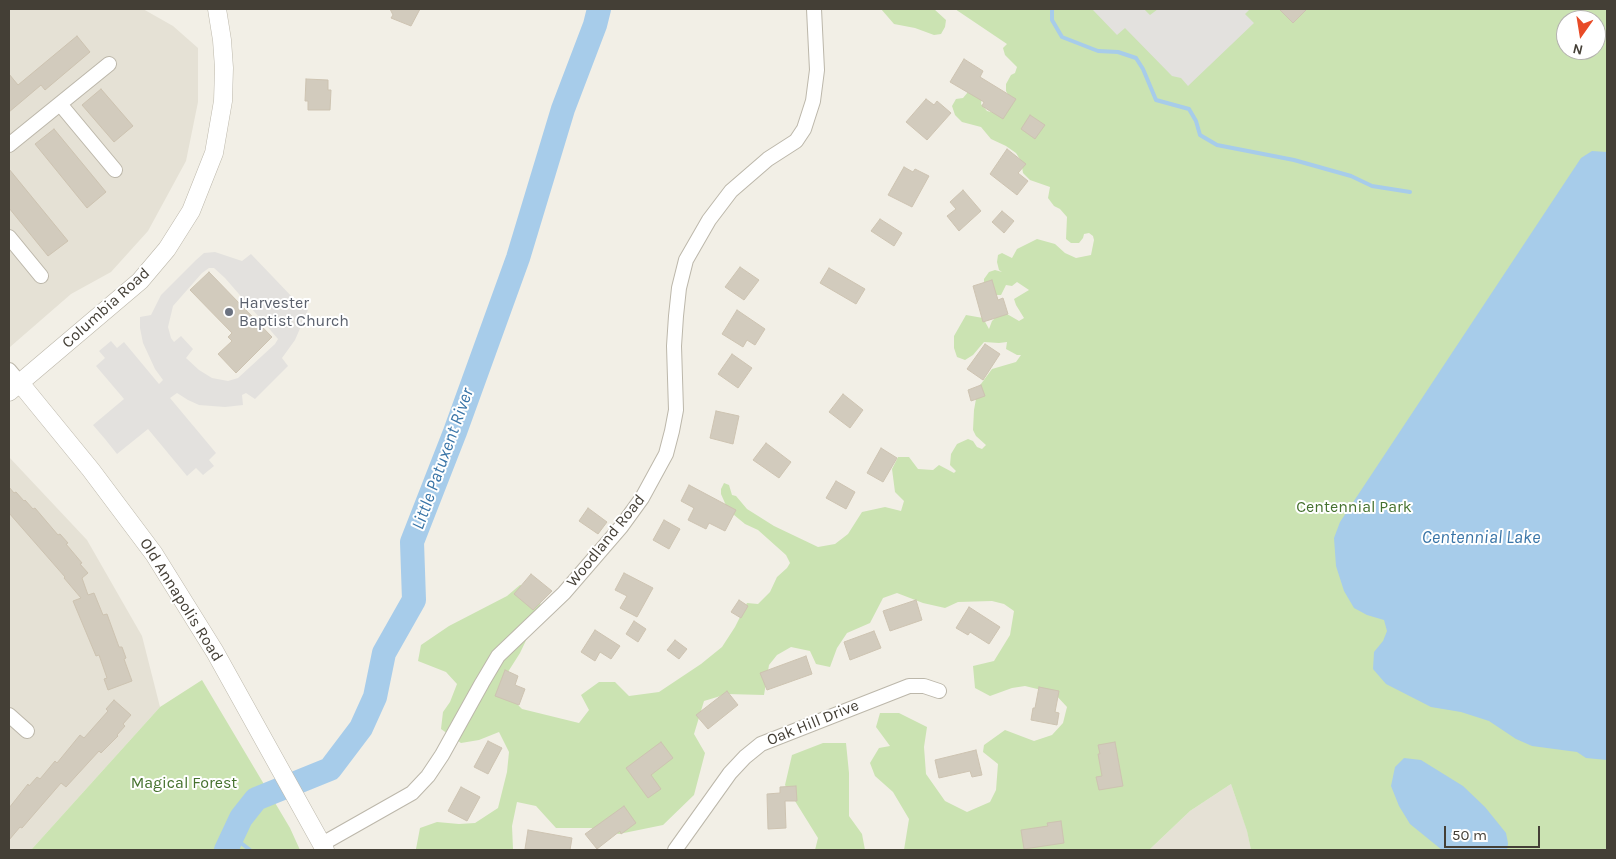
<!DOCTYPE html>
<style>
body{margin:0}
#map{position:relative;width:1616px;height:859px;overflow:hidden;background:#f2efe6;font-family:Karla,sans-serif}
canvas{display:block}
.frame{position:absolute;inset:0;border:10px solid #443f36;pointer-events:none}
.north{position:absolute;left:1556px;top:10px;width:50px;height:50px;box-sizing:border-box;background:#fff;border:1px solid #b4b2af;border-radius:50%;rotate:193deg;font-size:14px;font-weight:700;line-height:20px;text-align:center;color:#443f36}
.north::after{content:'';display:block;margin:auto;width:18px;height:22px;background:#e84b27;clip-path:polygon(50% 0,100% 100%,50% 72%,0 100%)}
.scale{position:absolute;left:1444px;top:826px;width:96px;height:22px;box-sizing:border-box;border:2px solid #443f36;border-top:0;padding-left:6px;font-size:15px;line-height:18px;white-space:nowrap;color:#443f36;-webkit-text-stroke:4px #fff;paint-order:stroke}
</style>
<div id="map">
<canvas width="1616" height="859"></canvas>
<div class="frame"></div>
<div class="north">N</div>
<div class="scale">50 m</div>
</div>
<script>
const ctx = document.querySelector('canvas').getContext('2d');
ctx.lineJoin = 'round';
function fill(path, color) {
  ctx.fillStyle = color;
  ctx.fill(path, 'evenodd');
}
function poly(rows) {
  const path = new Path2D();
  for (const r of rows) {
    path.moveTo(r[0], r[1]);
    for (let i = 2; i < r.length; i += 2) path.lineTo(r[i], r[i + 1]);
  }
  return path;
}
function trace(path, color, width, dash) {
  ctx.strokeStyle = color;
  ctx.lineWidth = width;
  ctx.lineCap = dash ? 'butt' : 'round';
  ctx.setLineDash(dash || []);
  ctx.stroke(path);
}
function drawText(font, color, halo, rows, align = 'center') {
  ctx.font = font + ' Karla,sans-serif';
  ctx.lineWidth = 4;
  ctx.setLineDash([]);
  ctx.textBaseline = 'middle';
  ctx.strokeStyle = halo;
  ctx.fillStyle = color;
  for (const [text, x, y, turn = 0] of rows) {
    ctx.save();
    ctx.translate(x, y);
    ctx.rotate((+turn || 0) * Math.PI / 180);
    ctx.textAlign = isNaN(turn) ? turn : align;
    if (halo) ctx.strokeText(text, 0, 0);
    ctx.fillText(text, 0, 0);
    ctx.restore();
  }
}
const residential = poly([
 [9,9,143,9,173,26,198,48,198,102,186,161,148,231,111,272,71,294,10,347,9,344],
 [9,457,87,540,142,636,160,707,31,850,9,850],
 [1231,784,1247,830,1251,850,1149,850,1190,811]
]);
const green = poly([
 [881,9,934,9,946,20,945,27,941,34,934,35,915,28,894,24],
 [955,9,1607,9,1607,850,1251,850,1247,831,1231,784,1190,811,1149,850,904,850,909,819,893,792,875,776,870,763,879,748,890,746,876,727,880,713,899,713,927,727,924,747,926,774,945,801,967,812,990,802,996,790,998,764,983,752,984,745,1005,730,1034,741,1052,735,1063,723,1067,707,1054,693,1025,686,1012,688,990,696,975,688,973,666,994,661,1010,635,1014,611,1004,604,992,601,958,602,945,608,923,603,897,593,883,598,870,623,847,633,837,648,830,667,816,664,810,651,791,647,777,655,769,665,764,695,727,694,704,701,694,734,705,753,694,795,663,825,619,834,592,828,556,828,536,806,517,802,512,826,513,849,515,850,413,850,416,849,420,828,437,822,459,824,475,823,498,808,507,772,509,752,499,732,479,740,461,743,441,729,443,712,450,702,457,684,446,672,418,661,421,645,449,626,507,596,520,585,541,590,540,611,520,653,506,675,504,691,522,709,579,723,589,710,581,695,599,682,615,682,629,696,659,692,701,664,722,647,735,627,747,603,758,604,770,592,777,577,787,568,790,563,786,555,758,530,745,524,728,510,721,494,721,489,724,483,729,485,732,495,736,496,747,509,774,526,818,547,835,544,848,534,862,512,885,507,901,511,904,501,895,492,892,469,898,457,909,457,918,469,933,470,939,465,954,473,956,471,950,465,951,454,957,444,968,439,973,441,977,447,982,449,986,445,976,436,973,430,974,410,978,388,992,369,1016,362,1021,355,1017,355,1006,349,1007,342,999,343,984,342,973,355,965,360,957,357,954,348,954,336,966,315,983,318,989,329,992,321,999,314,1007,314,1019,321,1024,318,1016,305,1014,299,1029,290,1017,282,1012,286,1006,285,1001,295,992,295,984,290,984,279,989,272,995,270,1002,272,999,270,997,262,998,255,1002,253,1012,258,1017,249,1037,239,1055,244,1065,253,1076,258,1091,255,1094,240,1093,236,1089,233,1084,234,1083,238,1079,243,1071,243,1066,239,1067,217,1060,209,1054,206,1048,198,1050,187,1030,180,1023,173,1021,161,1016,153,1006,146,991,139,981,127,962,122,955,115,952,106,956,99,963,98,968,92,982,97,981,104,987,111,995,113,1010,98,1006,91,1006,84,1011,75,1015,73,1017,67,1005,55,1003,48,1007,44],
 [1566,20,1596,20,1596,50,1566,50],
 [202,680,290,828,300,850,31,850,160,707],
 [823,743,846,743,849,773,849,816,862,834,865,850,815,850,818,838,785,785,792,755]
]);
const parking = poly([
 [1092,9,1144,9,1150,15,1158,9,1250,9,1245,14,1254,23,1188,86,1181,78,1172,76,1125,28,1117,35],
 [215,252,242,261,251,254,295,300,300,299,308,310,295,340,282,358,288,366,255,399,246,393,242,395,243,405,225,407,199,405,188,400,177,393,170,398,216,453,209,460,214,466,203,475,196,468,187,476,148,429,117,454,105,439,93,425,124,399,96,366,105,358,99,351,111,341,117,348,124,342,159,384,163,380,155,369,143,343,140,328,140,317,151,315,161,295,196,260,204,253],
 [209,268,214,268,225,278,278,339,275,344,238,378,228,381,212,378,199,370,186,358,193,349,181,336,174,342,171,338,168,327,173,306,202,273]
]);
const water = poly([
 [1592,151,1607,152,1607,760,1586,758,1577,752,1532,746,1516,739,1489,721,1461,712,1431,707,1386,684,1373,669,1374,652,1383,641,1387,631,1384,620,1367,615,1354,608,1344,591,1336,566,1334,538,1340,522,1581,158],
 [1404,758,1421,760,1463,786,1485,807,1506,833,1508,843,1507,850,1442,850,1410,824,1399,806,1391,786,1395,767]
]);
const stream = poly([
 [1052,9,1052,20,1062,37,1098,51,1118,52,1136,58,1143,69,1156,100,1189,109,1196,121,1200,135,1217,145,1294,160,1351,176,1372,186,1410,192],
 [232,836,250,850]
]);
const river = poly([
 [226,850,241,818,256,799,330,769,361,728,375,697,384,653,414,600,412,542,455,432,518,258,563,109,595,25,599,9]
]);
const building = poly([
 [390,9,420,9,411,26,391,18,393,15,390,9],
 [1279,9,1307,9,1293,23,1279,9],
 [77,36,90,52,45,90,41,85,9,112,9,74,18,85,77,36],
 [964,59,983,71,980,77,1016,99,1003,119,982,106,984,102,950,82,964,59],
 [306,79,328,80,328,90,331,90,330,110,308,110,308,101,305,101,306,79],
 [101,89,133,126,114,142,82,105,101,89],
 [926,99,934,105,937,101,951,113,927,140,906,122,926,99],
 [1030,115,1045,125,1035,139,1021,129,1030,115],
 [54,129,106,192,87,208,35,144,54,129],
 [1007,149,1026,164,1018,173,1028,181,1017,195,990,174,1007,149],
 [904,167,913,172,915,169,929,176,912,207,888,195,904,167],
 [9,169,68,241,48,256,9,208,9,169],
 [963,190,981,211,959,231,947,216,956,209,950,202,963,190],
 [1002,211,1014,221,1004,233,992,222,1002,211],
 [880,219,902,233,894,246,871,231,880,219],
 [740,267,759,280,744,300,725,287,740,267],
 [829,268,865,289,856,304,820,283,829,268],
 [209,272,272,337,236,373,218,354,232,341,228,337,232,333,190,290,209,272],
 [992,280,998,300,1003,298,1008,314,983,322,973,286,992,280],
 [737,310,765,329,755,345,747,340,743,347,722,334,737,310],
 [985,344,1000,354,983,380,967,369,985,344],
 [732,354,752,368,738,388,718,374,732,354],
 [981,385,985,396,971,401,968,390,981,385],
 [843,394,863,410,850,428,829,412,843,394],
 [716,411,739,416,733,444,710,438,716,411],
 [766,443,791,462,779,478,753,460,766,443],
 [881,448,897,458,883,482,867,473,881,448],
 [836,481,855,492,846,509,826,498,836,481],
 [689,485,736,510,725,531,709,523,706,529,688,520,694,508,681,501,689,485],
 [9,487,14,493,16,492,24,501,25,500,33,509,35,508,58,535,60,534,68,543,66,544,82,563,80,564,88,573,82,578,88,595,94,593,103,615,107,614,119,647,122,647,126,658,124,659,132,681,108,690,104,679,107,678,99,655,96,656,73,601,81,598,64,578,65,577,9,513,9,487],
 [588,508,607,522,598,534,579,521,588,508],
 [664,520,680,529,669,549,653,540,664,520],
 [624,573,653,588,637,617,620,608,627,596,615,590,624,573],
 [531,574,552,591,533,610,514,594,531,574],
 [739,600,748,606,741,618,731,612,739,600],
 [916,600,922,620,890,631,883,611,916,600],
 [969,607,1000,627,989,644,970,632,968,635,956,628,969,607],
 [634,621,646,629,638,642,626,634,634,621],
 [595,630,620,646,611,659,600,652,595,661,581,652,595,630],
 [874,631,881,648,850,660,844,642,874,631],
 [675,640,687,649,679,659,667,650,675,640],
 [806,656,812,674,767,690,760,673,806,656],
 [505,670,518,676,515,685,525,689,519,705,495,696,505,670],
 [1039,687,1059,691,1055,712,1059,713,1057,725,1031,720,1033,708,1035,708,1039,687],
 [727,691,738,705,708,729,696,715,727,691],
 [114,700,131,715,123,724,125,726,117,735,118,736,101,753,99,751,66,787,61,783,22,828,20,827,9,840,9,808,28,784,29,786,37,777,40,779,55,761,57,763,80,735,84,738,108,711,106,709,114,700],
 [488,741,502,748,488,774,474,767,488,741],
 [661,742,673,758,651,775,661,789,648,798,626,768,661,742],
 [1115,742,1123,786,1099,790,1096,777,1102,776,1098,754,1100,754,1098,745,1115,742],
 [976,750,982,775,972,777,970,771,939,778,935,760,976,750],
 [796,786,797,801,785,801,786,828,768,829,767,794,780,793,780,787,796,786],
 [461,787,480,797,467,821,448,811,461,787],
 [624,806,636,823,621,834,620,831,597,849,585,834,624,806],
 [1061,821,1064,843,1024,849,1021,830,1048,826,1047,823,1061,821],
 [528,830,572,838,570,850,534,850,525,849,528,830]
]);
const minor = poly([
 [60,104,115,170],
 [9,145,109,64],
 [9,237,41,276],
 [9,370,20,383],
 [9,715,27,731],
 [322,844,412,793,428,776,442,755,482,683,498,656,564,593,621,527,642,498,666,454,672,431,676,410,674,346,676,316,679,288,686,260,709,220,731,191,768,159,796,141,804,129,813,101,817,70,814,9],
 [675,850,730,773,745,757,761,744,909,686,924,686,939,691]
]);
const tertiary = poly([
 [20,383,91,470,154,554,215,652,325,850],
 [9,392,140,281,167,249,191,211,214,153,223,101,224,68,222,40,217,9]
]);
const markers = [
 [229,312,5,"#6b7280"]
];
const worshipNames = [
 ["Harvester",239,303],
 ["Baptist Church",239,321]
];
const streetNames = [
 ["Columbia Road",106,308,-42],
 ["Woodland Road",606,541,-51],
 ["Old Annapolis Road",181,600,58],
 ["Oak Hill Drive",813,723,-22]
];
const parkNames = [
 ["Centennial Park",1354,507],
 ["Magical Forest",184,783]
];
const waterNames = [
 ["Little Patuxent River",443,459,-70],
 ["Centennial Lake",1481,538]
];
fill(residential, '#e5e1d5');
fill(green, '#cbe3b2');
fill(parking, '#e3e1de');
fill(water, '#a7ccea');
trace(stream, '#a7ccea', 4);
trace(river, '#a7ccea', 24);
fill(building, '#d2cbbd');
trace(building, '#cdc3b1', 1);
trace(minor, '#bcb7aa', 16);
trace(tertiary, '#bcb7aa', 19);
trace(minor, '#fff', 14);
trace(tertiary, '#fff', 18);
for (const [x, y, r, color] of markers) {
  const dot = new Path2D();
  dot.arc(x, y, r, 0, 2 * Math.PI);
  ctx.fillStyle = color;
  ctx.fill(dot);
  trace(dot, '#fff', 2);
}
drawText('16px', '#5b616d', '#fff', worshipNames, 'left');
drawText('16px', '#443f36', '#fff', streetNames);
drawText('16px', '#45712e', '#fff', parkNames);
drawText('italic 18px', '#3874a7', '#fff', waterNames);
</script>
